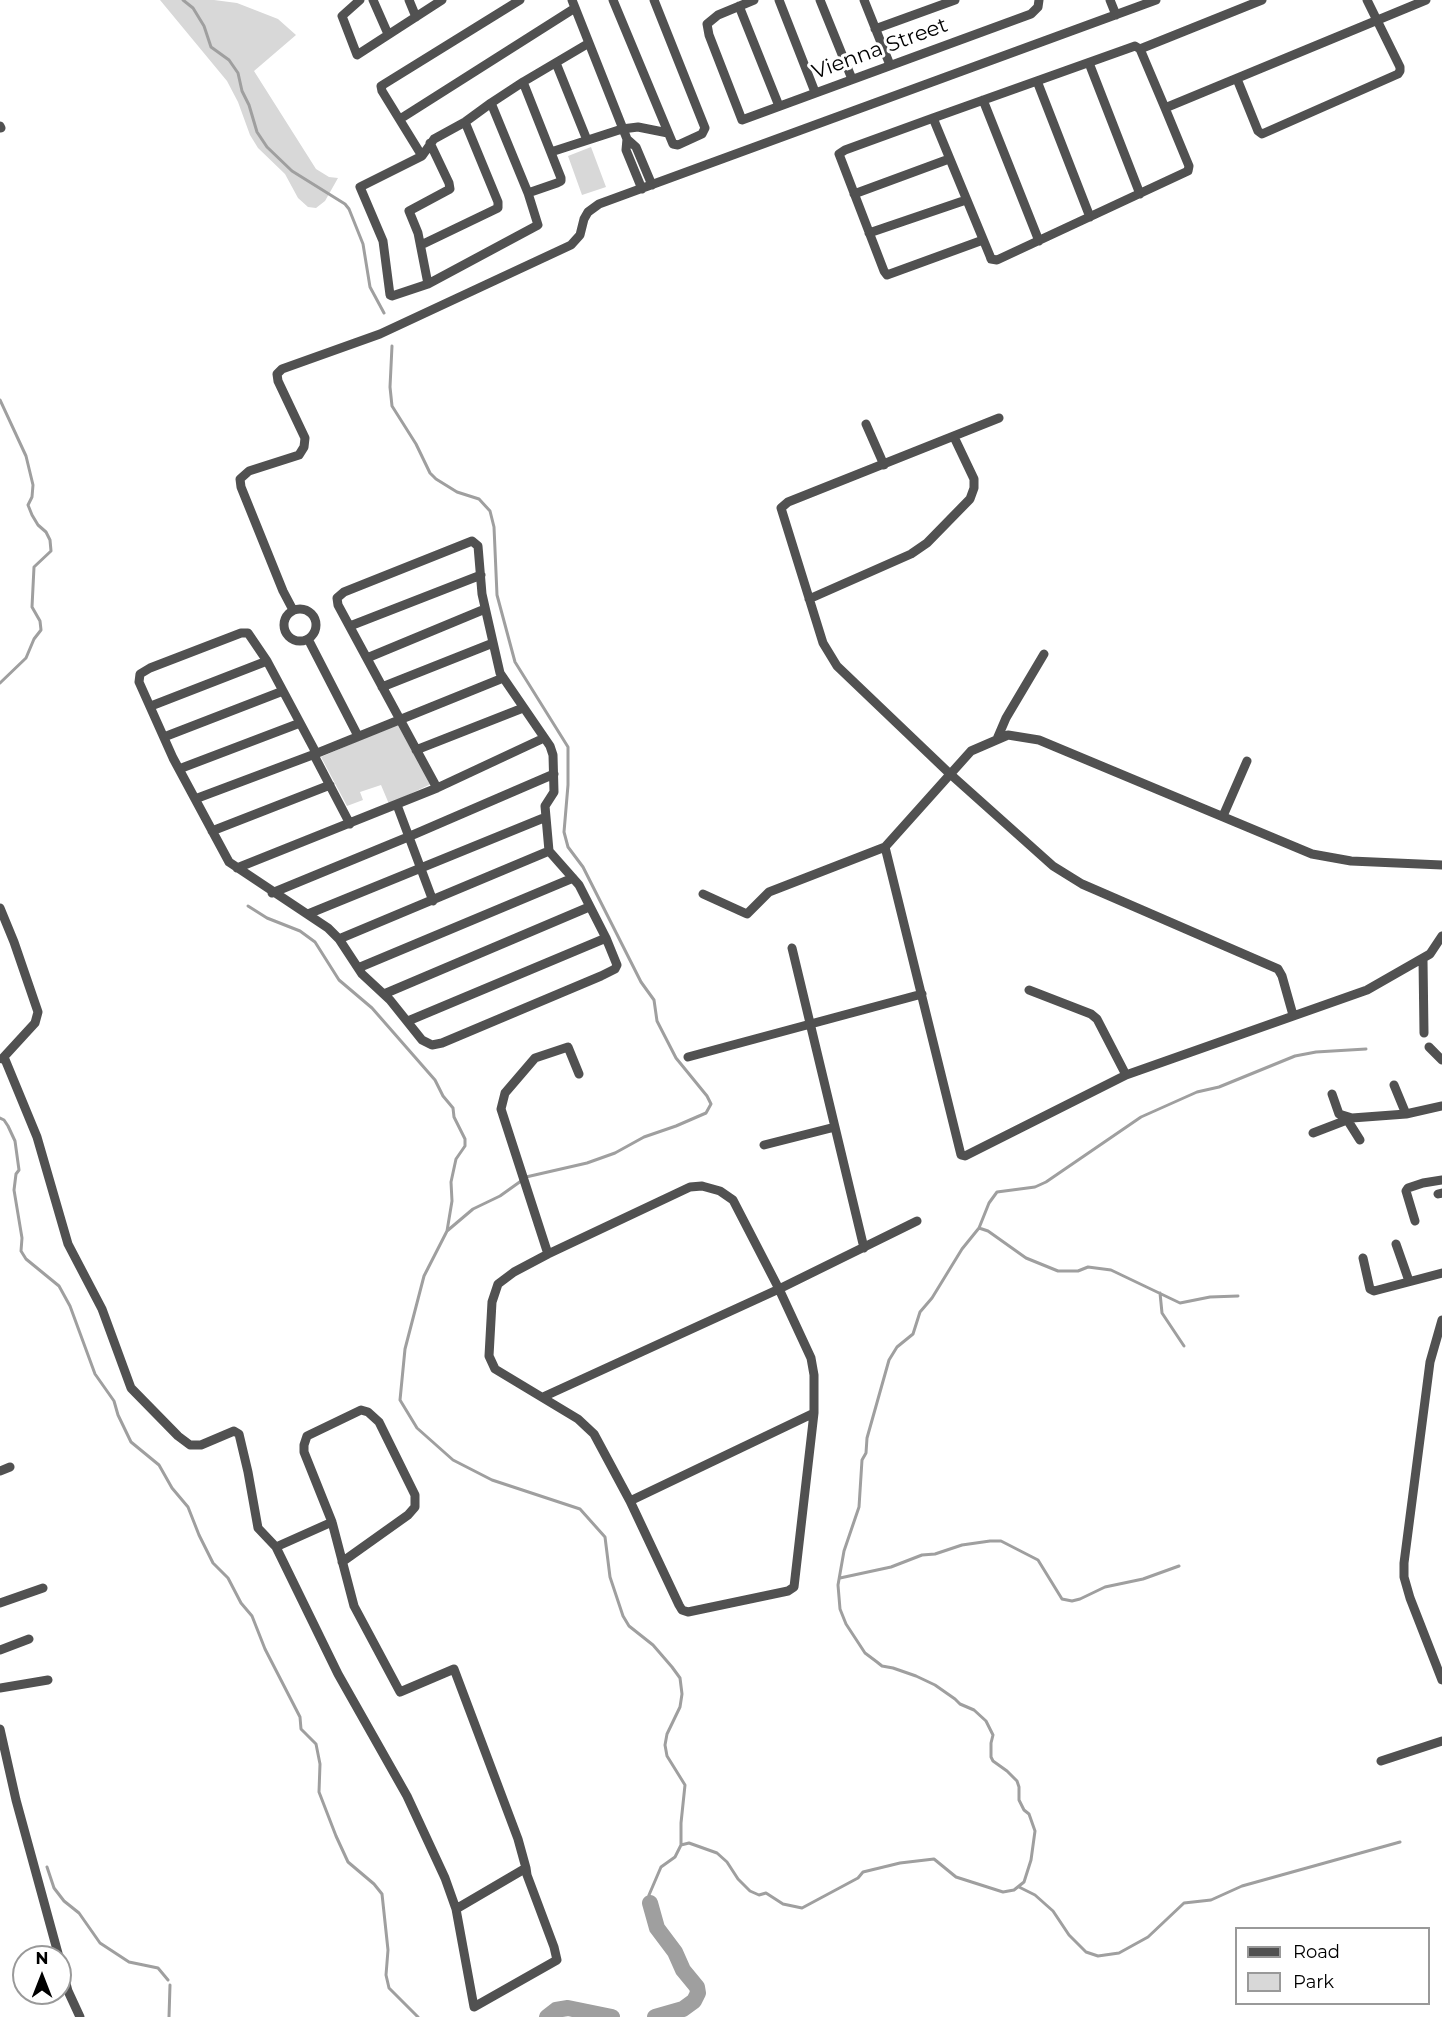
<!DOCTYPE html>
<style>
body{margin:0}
#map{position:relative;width:1442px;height:2017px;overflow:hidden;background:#fff;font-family:Montserrat,sans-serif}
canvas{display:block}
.legend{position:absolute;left:1235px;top:1927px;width:195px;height:78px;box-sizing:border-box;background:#fff;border:2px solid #999;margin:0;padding:8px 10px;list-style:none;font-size:18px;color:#000}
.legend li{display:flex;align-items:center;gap:12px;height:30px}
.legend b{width:30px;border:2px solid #999}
.north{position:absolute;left:12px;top:1945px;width:60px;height:60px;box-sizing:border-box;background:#fff;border:2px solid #999;border-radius:50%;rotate:0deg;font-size:16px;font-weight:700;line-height:24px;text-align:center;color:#000}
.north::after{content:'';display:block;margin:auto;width:21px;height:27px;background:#000;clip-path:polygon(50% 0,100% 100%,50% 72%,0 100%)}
</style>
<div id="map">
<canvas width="1442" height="2017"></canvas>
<ul class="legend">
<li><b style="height:8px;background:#515151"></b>Road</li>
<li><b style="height:16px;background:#d8d8d8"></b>Park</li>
</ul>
<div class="north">N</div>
</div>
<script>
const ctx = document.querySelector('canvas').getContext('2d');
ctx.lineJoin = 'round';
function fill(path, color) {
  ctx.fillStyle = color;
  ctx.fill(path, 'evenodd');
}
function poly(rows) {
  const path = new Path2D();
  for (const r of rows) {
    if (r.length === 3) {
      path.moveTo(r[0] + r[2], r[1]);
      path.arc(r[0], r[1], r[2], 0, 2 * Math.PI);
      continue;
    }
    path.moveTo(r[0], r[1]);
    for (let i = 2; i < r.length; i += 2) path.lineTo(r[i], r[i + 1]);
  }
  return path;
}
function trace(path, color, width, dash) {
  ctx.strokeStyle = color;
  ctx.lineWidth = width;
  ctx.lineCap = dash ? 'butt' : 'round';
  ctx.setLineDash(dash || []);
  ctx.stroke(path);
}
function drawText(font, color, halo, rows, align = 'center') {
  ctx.font = font + ' Montserrat,sans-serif';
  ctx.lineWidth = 6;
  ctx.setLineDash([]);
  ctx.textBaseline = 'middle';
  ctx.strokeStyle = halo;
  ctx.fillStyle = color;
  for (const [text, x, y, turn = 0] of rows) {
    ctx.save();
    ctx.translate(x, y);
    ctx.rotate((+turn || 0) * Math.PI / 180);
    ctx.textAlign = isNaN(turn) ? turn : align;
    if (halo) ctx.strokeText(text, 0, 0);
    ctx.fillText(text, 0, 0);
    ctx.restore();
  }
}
const green = poly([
 [160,0,214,0,237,3,278,19,296,35,254,71,316,169,329,177,338,178,325,201,316,208,308,207,298,198,285,174,258,148,250,135,238,102,227,81],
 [591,147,606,187,582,195,568,156],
 [397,724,431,784,389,804,381,785,360,792,363,800,347,806,321,757]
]);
const stream = poly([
 [183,0,193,8,204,26,211,47,229,60,238,73,242,91,249,105,257,132,267,147,292,171,345,204,349,209,363,244,370,287,384,313],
 [392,346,390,387,392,406,416,444,430,473,436,479,457,492,479,499,490,511,494,527,497,595,515,662,568,747,568,785,564,832,568,847,583,867,641,982,654,1000,657,1021,676,1058,707,1096,711,1104,706,1113,676,1126,644,1137,615,1153,587,1163,526,1177],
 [0,400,26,456,33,485,32,497,28,505,32,515,38,525,46,532,50,540,51,551,34,567,32,607,40,621,41,630,34,639,26,658,0,683],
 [248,906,267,918,300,931,315,942,339,980,372,1008,435,1080,443,1096,453,1108,454,1117,465,1139,465,1146,456,1159,451,1182,452,1201,447,1231],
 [0,1118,4,1120,8,1126,15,1141,19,1170,16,1174,14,1190,22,1238,21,1251,26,1259,59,1286,70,1306,95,1374,114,1401,118,1415,131,1442,159,1465,172,1488,188,1507,199,1535,213,1563,228,1578,241,1603,252,1616,265,1649,300,1717,301,1729,316,1744,320,1764,319,1792,336,1836,348,1862,374,1884,382,1894,388,1950,386,1975,389,1988,418,2017],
 [521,1181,500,1196,473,1209,447,1231,424,1276,405,1349,400,1400,417,1428,453,1460,492,1480,580,1509,605,1537,610,1577,623,1616,629,1626,653,1645,672,1667,680,1678,682,1694,680,1707,667,1734,665,1745,667,1756,685,1785,681,1823,681,1845,675,1857,661,1867,649,1895,650,1903],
 [979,1228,988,1231,1026,1258,1058,1271,1078,1271,1088,1267,1111,1270,1180,1303,1210,1297,1238,1296],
 [1160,1293,1162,1313,1184,1346],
 [840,1578,891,1567,922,1555,935,1554,962,1545,990,1541,1001,1541,1038,1560,1062,1599,1072,1601,1080,1599,1105,1587,1143,1579,1179,1566],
 [681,1845,689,1843,717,1853,727,1862,738,1879,750,1891,759,1895,766,1893,783,1904,802,1908,858,1878,863,1872,900,1863,934,1859,956,1877,1003,1892,1014,1890,1024,1882,1031,1860,1035,1831,1029,1814,1024,1810,1019,1800,1019,1787,1017,1781,1007,1771,993,1761,991,1757,991,1743,993,1735,986,1721,974,1710,960,1704,955,1699,935,1685,916,1676,893,1668,882,1666,877,1662,865,1653,846,1624,840,1609,838,1585,844,1551,859,1507,862,1460,866,1453,867,1438,889,1360,897,1347,913,1334,920,1312,932,1298,962,1249,979,1228,989,1203,997,1192,1035,1187,1046,1182,1141,1117,1197,1092,1219,1087,1295,1056,1316,1052,1366,1049],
 [47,1867,54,1888,64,1901,79,1913,100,1943,129,1962,158,1968,168,1980],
 [1019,1887,1035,1895,1053,1911,1069,1935,1086,1952,1098,1956,1119,1953,1148,1937,1184,1903,1211,1900,1242,1886,1400,1842],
 [169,2017,170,1985]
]);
const river = poly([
 [650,1903,657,1928,675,1952,683,1970,697,1987,698,1993,694,2001,683,2009,655,2017],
 [547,2017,556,2010,568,2008,612,2017]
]);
const minor = poly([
 [360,0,342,16,357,55,442,0],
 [373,0,388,34],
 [409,0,416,17],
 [572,0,627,139,626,150,642,189],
 [613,0,673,144,678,145,702,134,705,128,654,0],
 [754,0,718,15,707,24,709,35,742,120,1031,14,1038,7,1039,0],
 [779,0,815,92],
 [820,0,852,79],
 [864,0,890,65],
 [1110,0,1116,15],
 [739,6,779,106],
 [875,29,955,0],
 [1140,49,1262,0],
 [556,63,587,140],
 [1089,63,1140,194],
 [1237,79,1258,131,1262,134,1398,74,1400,71,1400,67,1367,0],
 [1037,81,1090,217],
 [523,82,561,178,561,181,557,183,528,193],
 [983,100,1039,241],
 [491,103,528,193,538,225,428,284,392,296,390,295,383,241,360,187,422,156,434,139,465,122,491,103,523,82,589,43],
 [1165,108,1426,0],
 [933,118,990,256,991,259,997,260,1188,171,1189,166,1165,108,1140,49,1135,46,933,118,845,150,839,154,884,271,887,275,983,240],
 [400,119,575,8],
 [0,126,1,128],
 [627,139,636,147,652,185],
 [551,152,622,129,638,127,668,133],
 [422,156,382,91,381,86,520,0],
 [854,194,949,159],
 [869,233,966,200],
 [421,245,498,208,498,202,465,122],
 [428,284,418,233,409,211,450,189,449,183,430,143],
 [999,418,788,502,781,508,823,643,837,666,949,773,1053,866,1082,884,1278,969,1282,976,1293,1015],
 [866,424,884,465],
 [809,599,911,554,927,543,970,499,974,488,974,479,954,437],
 [300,625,16],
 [293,610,283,591,241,487,240,479,249,471,299,455,304,447,305,438,278,381,277,374,282,369,380,334,571,245,580,235,584,219,588,212,599,204,1156,0],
 [350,626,481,575],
 [308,639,358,736],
 [367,658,485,609],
 [382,687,493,643],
 [151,706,267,661],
 [164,737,283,691],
 [997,739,1006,718,1044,654],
 [416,750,523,708],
 [179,769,300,723],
 [195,799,315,754,503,678],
 [397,805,433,901],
 [1223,816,1247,761],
 [350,824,316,759,314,749,267,661,248,633,241,633,150,668,140,674,139,682,173,758,229,862,328,928,339,939,362,974,390,1000,422,1040,432,1045,442,1043,601,976,615,969,617,965,606,938,579,885,549,851,545,806,554,792,553,755,550,746,500,673,482,594,478,546,472,541,344,592,337,598,338,605,437,788],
 [212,831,330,785],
 [885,847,961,1155,965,1156,1126,1075,1367,990,1430,954,1442,936],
 [237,868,437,788,544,738],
 [272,893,408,837,554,774],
 [703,894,747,914,769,892,885,847,971,751,1008,735,1039,740,1312,854,1351,861,1442,865],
 [0,908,14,942,38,1012,35,1023,2,1059],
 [308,914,546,817],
 [339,939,549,851],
 [792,948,864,1248],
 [1423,960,1424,1033],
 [358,968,573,878],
 [1029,990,1091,1014,1097,1019,1126,1075],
 [384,994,589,907],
 [408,1021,606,938],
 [1429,1047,1442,1060],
 [4,1057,37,1137,68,1244,102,1309,131,1388,178,1436,190,1445,201,1445,234,1431,239,1434,248,1472,258,1528,276,1547,338,1674,407,1796,445,1878,456,1909,474,2007,557,1960,554,1947,527,1875,526,1868,456,1909],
 [688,1057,922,994],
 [1394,1085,1406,1114],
 [1332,1094,1339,1114,1352,1118],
 [1348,1121,1360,1140],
 [1313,1133,1352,1118,1406,1114,1442,1106],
 [764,1145,835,1127],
 [702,1186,720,1191,733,1200,779,1289,811,1358,814,1375,814,1413,794,1587,788,1591,688,1612,682,1610,679,1605,630,1501,594,1434,578,1419,495,1369,489,1356,492,1302,498,1284,514,1272,548,1254,690,1187,702,1186],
 [1438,1194,1442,1193],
 [1415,1221,1406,1191,1408,1188,1423,1183,1442,1180],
 [1396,1244,1409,1281],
 [548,1254,501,1109,505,1093,535,1058,568,1047,579,1074],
 [1363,1258,1370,1289,1374,1291,1442,1273],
 [1442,1320,1430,1362,1404,1563,1404,1577,1410,1598,1442,1680],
 [543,1397,779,1289,917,1221],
 [0,1471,10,1467],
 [630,1501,814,1413],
 [332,1522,304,1452,304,1445,307,1436,361,1410,368,1412,379,1422,415,1495,415,1507,408,1515,342,1562],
 [276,1547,332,1522,354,1606,400,1692,454,1669,518,1839,526,1868],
 [0,1603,43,1588],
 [0,1650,29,1639],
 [0,1688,48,1680],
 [0,1729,16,1800,59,1957],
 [1381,1761,1442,1741],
 [60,1960,68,1991,80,2017]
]);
const streetNames = [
 ["Vienna Street",880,49,-20]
];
fill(green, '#d8d8d8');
trace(stream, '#9f9f9f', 3);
trace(river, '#9f9f9f', 16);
trace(minor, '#515151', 9);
drawText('21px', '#000', '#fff', streetNames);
</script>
